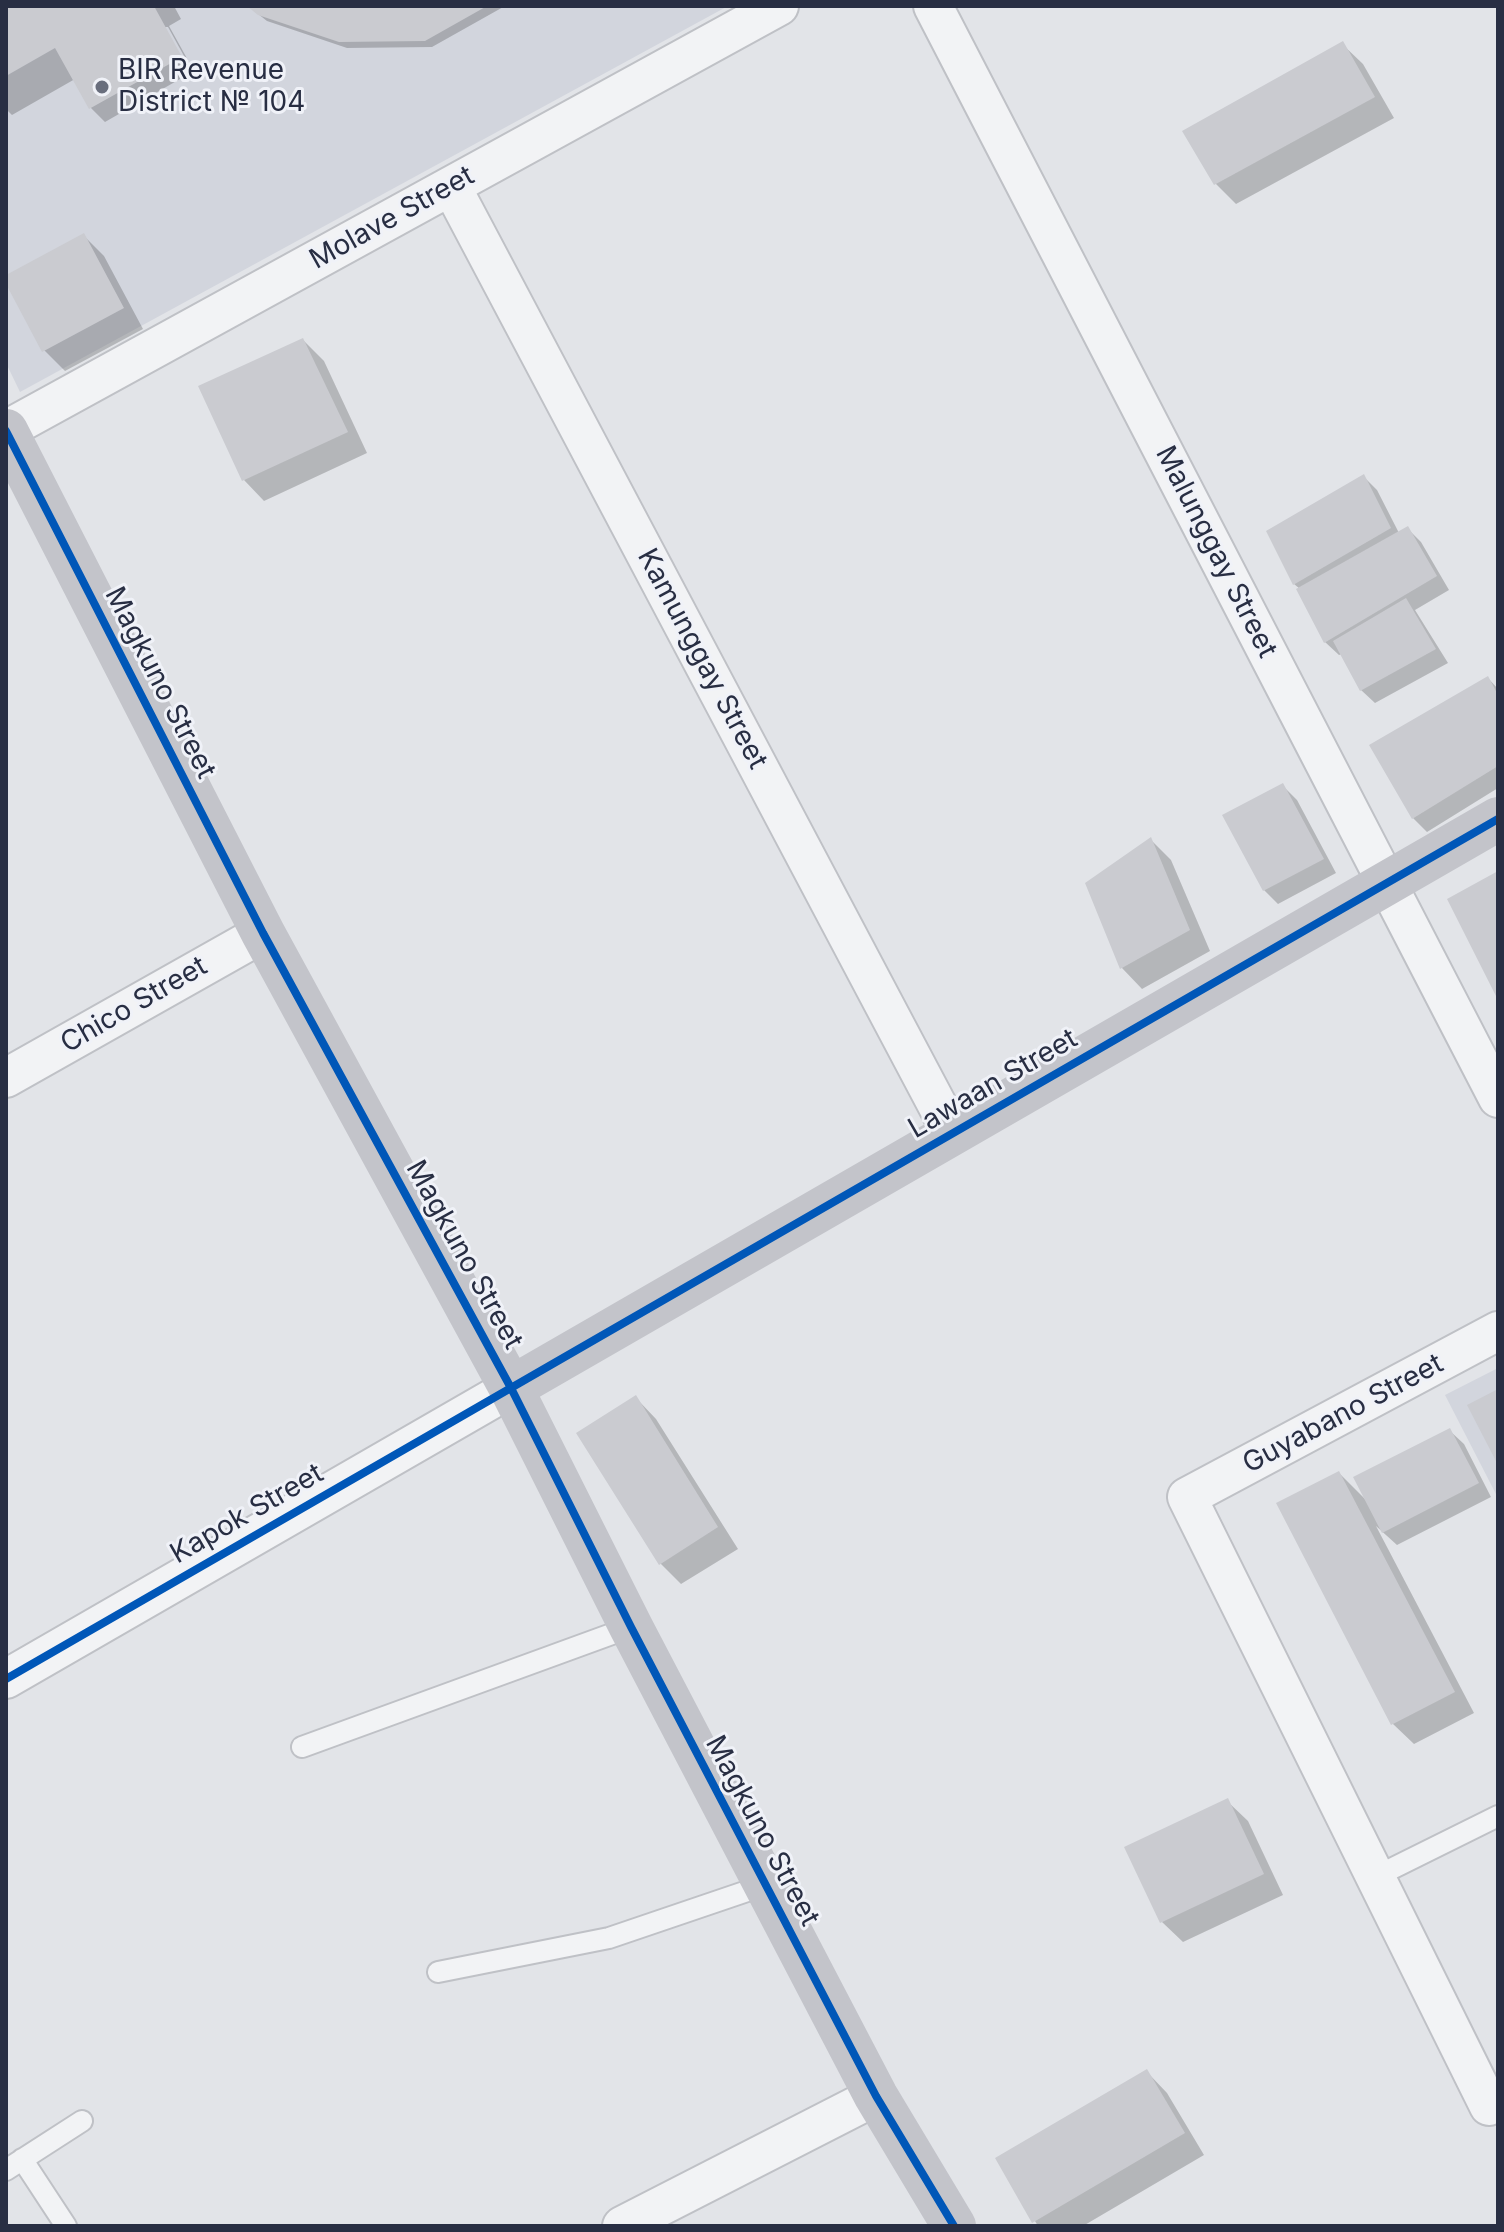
<!DOCTYPE html>
<meta charset="utf-8">
<style>
body{margin:0}
#map{position:relative;width:1504px;height:2232px;overflow:hidden;background:#e2e4e8;font-family:Inter,sans-serif}
canvas{display:block}
.frame{position:absolute;inset:0;border:8px solid #282e43;pointer-events:none}
</style>
<div id="map">
<canvas width="1504" height="2232"></canvas>
<div class="frame"></div>
</div>
<script>
const ctx = document.querySelector('canvas').getContext('2d');
ctx.lineJoin = 'round';
function fill(path, color) {
  ctx.fillStyle = color;
  ctx.fill(path, 'evenodd');
}
function poly(rows) {
  const path = new Path2D();
  for (const r of rows) {
    path.moveTo(r[0], r[1]);
    for (let i = 2; i < r.length; i += 2) path.lineTo(r[i], r[i + 1]);
  }
  return path;
}
function trace(path, color, width, dash) {
  ctx.strokeStyle = color;
  ctx.lineWidth = width;
  ctx.lineCap = dash ? 'butt' : 'round';
  ctx.setLineDash(dash || []);
  ctx.stroke(path);
}
function drawText(font, color, halo, rows, align = 'center') {
  ctx.font = font + ' Inter,sans-serif';
  ctx.lineWidth = 6;
  ctx.setLineDash([]);
  ctx.textBaseline = 'middle';
  ctx.strokeStyle = halo;
  ctx.fillStyle = color;
  for (const [text, x, y, turn = 0] of rows) {
    ctx.save();
    ctx.translate(x, y);
    ctx.rotate((+turn || 0) * Math.PI / 180);
    ctx.textAlign = isNaN(turn) ? turn : align;
    if (halo) ctx.strokeText(text, 0, 0);
    ctx.fillText(text, 0, 0);
    ctx.restore();
  }
}
const built = poly([
 [6,6,728,6,20,392,6,363],
 [1498,1368,1498,1498,1445,1395]
]);
const shadow = poly([
 [6,6,174,6,181,19,169,26,194,71,105,122,91,108,75,79,12,115,6,109],
 [163,27,168,27,189,65,185,67],
 [248,6,505,6,432,47,347,48,267,21],
 [1342,44,1363,64,1394,118,1236,204,1215,183],
 [83,235,104,256,143,329,65,371,44,350,6,277],
 [303,340,324,361,367,453,264,501,244,480],
 [1363,476,1377,490,1399,533,1407,528,1421,542,1449,590,1415,610,1448,663,1375,703,1361,690,1342,654,1339,655,1325,642,1300,589,1294,584],
 [1488,678,1498,689,1498,788,1427,832,1413,818],
 [1283,786,1297,800,1336,873,1278,904,1264,890],
 [1151,840,1171,860,1210,951,1142,989,1122,968],
 [636,1398,656,1419,738,1549,681,1584,660,1563],
 [1450,1431,1464,1444,1491,1497,1397,1545,1376,1526,1474,1713,1414,1744,1393,1724,1339,1473,1367,1501],
 [1227,1801,1248,1821,1283,1895,1183,1942,1162,1922],
 [1147,2072,1167,2093,1204,2155,1083,2226,1038,2226,997,2159]
]);
const building = poly([
 [6,6,154,6,182,57,89,109,55,48,6,76],
 [247,6,487,6,425,41,339,42,258,15],
 [1343,41,1375,97,1214,185,1182,131],
 [84,233,124,308,42,352,6,284,6,275],
 [303,338,348,432,242,481,198,386],
 [1364,474,1391,528,1293,585,1266,531],
 [1408,526,1437,576,1324,643,1296,589],
 [1406,598,1436,649,1360,691,1333,641],
 [1488,676,1498,695,1498,766,1412,819,1369,745],
 [1283,783,1324,859,1263,891,1222,815],
 [1151,837,1190,930,1120,969,1085,883],
 [1498,871,1498,1000,1447,899],
 [1498,1389,1498,1465,1467,1405],
 [636,1395,718,1527,659,1565,576,1433],
 [1450,1428,1479,1483,1382,1533,1353,1477],
 [1339,1471,1455,1692,1391,1725,1276,1503],
 [1228,1798,1264,1874,1160,1923,1124,1847],
 [1147,2069,1185,2133,1032,2223,995,2158]
]);
const lane = poly([
 [302,1747,631,1627],
 [1375,1877,1498,1816],
 [438,1972,609,1938,765,1885],
 [22,2159,66,2226],
 [6,2170,82,2121]
]);
const street = poly([
 [933,6,1498,1098],
 [451,186,952,1133],
 [6,430,779,6],
 [6,1078,263,933],
 [1498,1331,1187,1497,1489,2106,1498,2102],
 [6,1679,511,1388],
 [622,2226,876,2096]
]);
const secondary = poly([
 [6,431,263,933,511,1388,631,1627,876,2096,954,2226],
 [511,1388,1498,819]
]);
const cycleway = poly([
 [6,431,263,933,511,1388,631,1627,876,2096,954,2226],
 [6,1679,1498,819]
]);
const markers = [
 [102,87,8,"#696e7d"]
];
const poiNames = [
 ["BIR Revenue",118,71],
 ["District № 104",118,103]
];
const streetNames = [
 ["Molave Street",392,218,-29],
 ["Malunggay Street",1216,552,63],
 ["Kamunggay Street",702,659,62],
 ["Magkuno Street",160,683,63],
 ["Chico Street",134,1005,-30],
 ["Lawaan Street",993,1084,-30],
 ["Magkuno Street",464,1255,61],
 ["Guyabano Street",1343,1414,-28],
 ["Kapok Street",247,1514,-30],
 ["Magkuno Street",762,1831,62]
];
fill(built, '#d2d5dd');
fill(shadow, '#0003');
fill(building, '#cacbd0');
trace(lane, '#bfc1c6', 24);
trace(street, '#bfc1c6', 42);
trace(lane, '#f2f3f5', 20);
trace(street, '#f2f3f5', 38);
trace(secondary, '#c3c4ca', 44);
trace(cycleway, '#0057b8', 8);
for (const [x, y, r, color] of markers) {
  const dot = new Path2D();
  dot.arc(x, y, r, 0, 2 * Math.PI);
  ctx.fillStyle = color;
  ctx.fill(dot);
  trace(dot, '#f0f2f8', 3);
}
drawText('28px', '#282e43', '#f0f2f8', poiNames, 'left');
drawText('28px', '#282e43', '#f0f2f8', streetNames);
</script>
